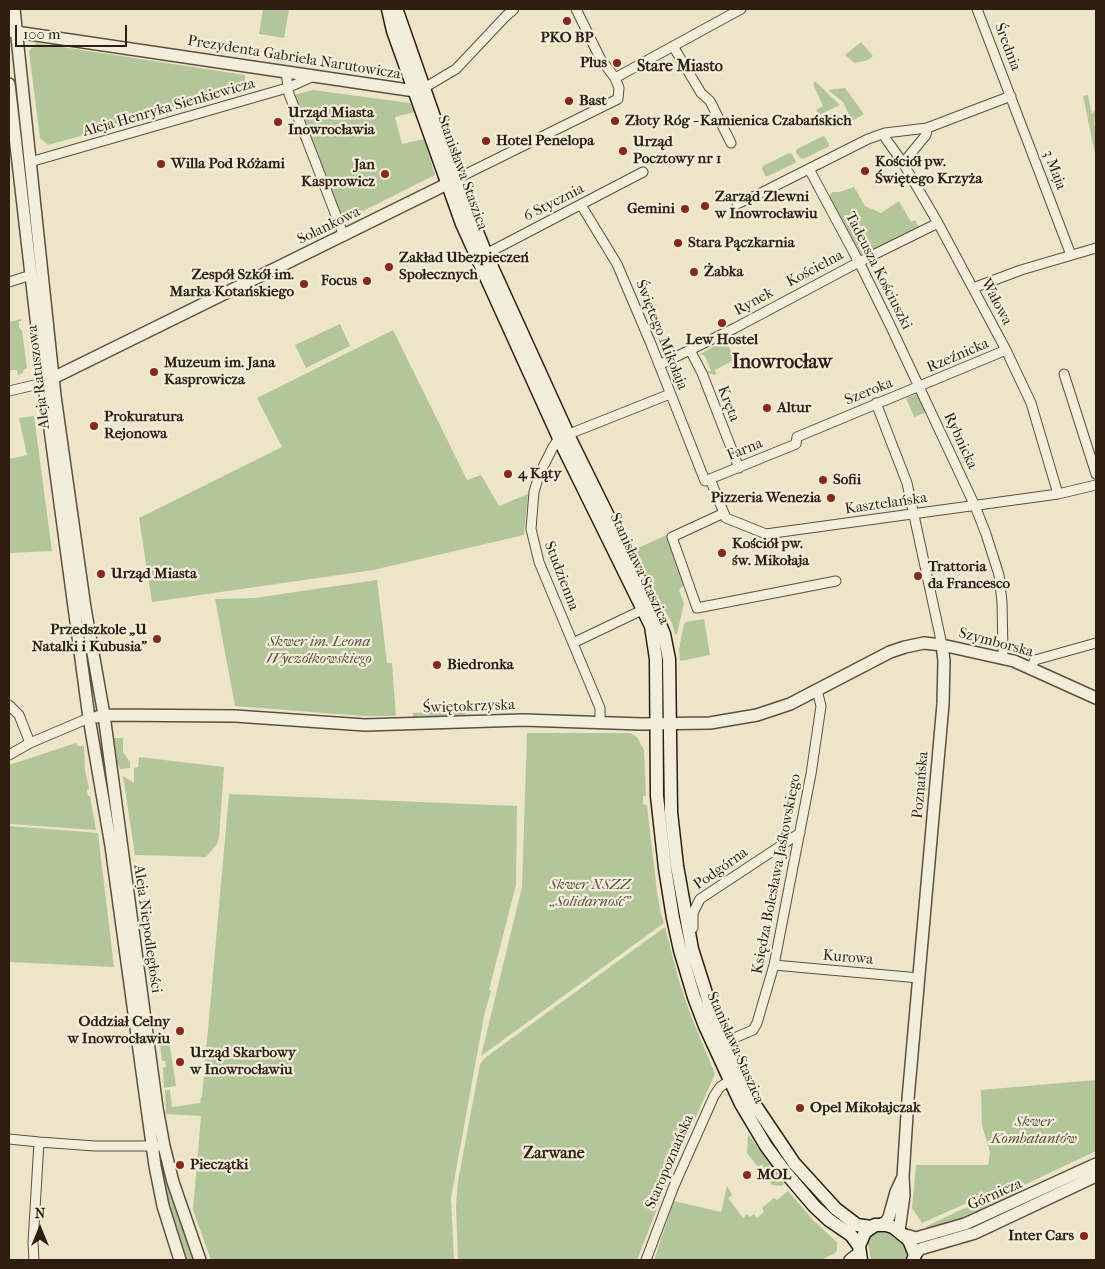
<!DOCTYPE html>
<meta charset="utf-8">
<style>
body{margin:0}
#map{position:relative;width:1105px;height:1269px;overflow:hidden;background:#ede5c7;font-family:"IM FELL French Canon",serif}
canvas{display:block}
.frame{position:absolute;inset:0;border:10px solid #2f1d12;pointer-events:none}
.north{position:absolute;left:15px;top:1204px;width:50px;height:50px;-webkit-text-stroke:4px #f3eedb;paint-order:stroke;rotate:0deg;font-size:14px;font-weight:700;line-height:20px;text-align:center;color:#2f1d12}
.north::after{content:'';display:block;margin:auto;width:18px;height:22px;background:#2f1d12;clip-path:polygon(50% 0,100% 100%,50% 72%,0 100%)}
.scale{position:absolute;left:15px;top:25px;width:112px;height:22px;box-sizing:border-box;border:2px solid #2f1d12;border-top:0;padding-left:6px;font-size:15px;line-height:18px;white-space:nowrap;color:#2f1d12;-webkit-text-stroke:4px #f3eedb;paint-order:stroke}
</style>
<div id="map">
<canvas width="1105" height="1269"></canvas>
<div class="frame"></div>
<div class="north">N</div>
<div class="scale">100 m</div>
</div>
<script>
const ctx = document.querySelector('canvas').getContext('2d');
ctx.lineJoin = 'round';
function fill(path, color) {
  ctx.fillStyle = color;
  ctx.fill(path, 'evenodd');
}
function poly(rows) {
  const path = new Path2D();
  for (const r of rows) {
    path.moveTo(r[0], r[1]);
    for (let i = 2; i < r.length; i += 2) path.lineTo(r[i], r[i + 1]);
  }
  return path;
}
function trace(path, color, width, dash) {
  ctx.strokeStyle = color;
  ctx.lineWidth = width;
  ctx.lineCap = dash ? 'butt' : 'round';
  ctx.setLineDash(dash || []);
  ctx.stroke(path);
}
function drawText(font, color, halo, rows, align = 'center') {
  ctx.font = font + ' "IM FELL French Canon",serif';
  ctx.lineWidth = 4.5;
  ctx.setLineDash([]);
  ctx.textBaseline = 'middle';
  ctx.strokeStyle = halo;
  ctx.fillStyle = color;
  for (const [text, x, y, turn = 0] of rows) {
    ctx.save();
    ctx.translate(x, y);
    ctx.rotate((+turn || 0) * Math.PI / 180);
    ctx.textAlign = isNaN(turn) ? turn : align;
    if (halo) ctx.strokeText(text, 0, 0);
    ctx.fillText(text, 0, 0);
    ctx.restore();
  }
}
const green = poly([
 [263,9,289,9,284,38,259,34],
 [861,42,873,56,868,60,855,63,845,55],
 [36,43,245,75,245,91,48,145,40,138,29,51],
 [815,81,818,84,840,105,819,115,816,110,823,106,813,84],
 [845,88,864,114,852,121,843,102,828,90],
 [313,90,410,103,415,112,395,117,402,144,424,139,435,175,343,221,293,95],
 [1088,95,1092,114,1096,109,1094,123,1096,131,1096,159,1083,96],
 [823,136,825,137,829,144,828,147,803,159,800,158,796,152,797,149],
 [789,153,792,154,796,161,795,163,768,176,765,176,762,168,763,166],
 [854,187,865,206,881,213,899,201,911,222,915,220,919,228,865,256,860,253,829,197,832,192,839,192],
 [21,319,21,321,19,321,19,327,22,331,27,368,23,370,23,373,18,375,17,370,11,370,10,373,9,322],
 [340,324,350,346,306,368,295,345],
 [393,330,467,480,481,475,499,506,528,494,524,535,373,570,152,602,139,518,282,447,257,398],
 [725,341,736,359,715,370,716,374,715,375,705,372,711,371,705,356,700,354],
 [919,393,927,412,914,417,906,398],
 [34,416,52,551,9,553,9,459,27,455,19,418],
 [667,535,684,585,679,590,684,603,677,635,675,634,672,623,658,599,633,550],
 [377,580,387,663,392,663,396,716,363,716,235,706,215,599,255,598],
 [704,619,710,655,680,661,679,649,684,624,686,622],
 [463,704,465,714,463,715,413,717,413,713,461,710,461,705],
 [527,733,630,733,637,737,644,750,646,796,643,796,643,804,647,805,657,892,661,914,664,923,481,1056,522,887],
 [114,738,123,738,123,752,130,762,130,768,120,769,117,761],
 [76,743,78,746,84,746,85,770,89,789,87,790,88,796,90,796,96,830,9,824,9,765],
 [139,757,224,767,219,838,217,844,206,857,135,855,123,776,134,783,134,768,138,767],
 [229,794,517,806,516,885,489,990,491,991,484,1016,451,1198,454,1260,211,1260,193,1210,201,1116,166,1114,165,1090,170,1090,172,1107,200,1103,201,1097,202,1097],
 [9,826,98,833,114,967,9,962],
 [665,927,679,981,691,1016,715,1074,671,1173,637,1260,458,1260,456,1206,458,1181,480,1064,486,1057],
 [163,1034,164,1041,169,1041,176,1086,164,1088,163,1068,166,1067,165,1061,162,1061,159,1035],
 [1096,1080,1096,1151,1022,1186,1001,1188,922,1223,912,1208,916,1165,988,1165,990,1152,982,1125,981,1090],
 [748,1134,784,1184,782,1186,772,1185,761,1169,764,1167,762,1164,758,1167,747,1153],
 [158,1154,161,1154,195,1260,184,1260,167,1204],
 [1035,1185,1023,1193,978,1215,925,1231,927,1226,969,1206,978,1205,1004,1194,1019,1192],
 [727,1186,732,1195,728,1198,743,1218,747,1214,750,1217,754,1214,757,1218,764,1212,762,1208,774,1198,777,1200,788,1191,814,1221,837,1242,837,1250,835,1253,821,1260,654,1260,674,1201,721,1212],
 [878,1232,892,1234,900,1243,906,1245,908,1250,905,1260,871,1260,867,1239,869,1236]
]);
const minor = poly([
 [977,9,1071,255],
 [673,46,701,93,710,101,731,143],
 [286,72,289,94,344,236],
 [615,78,741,9],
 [424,88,456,69,506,16,514,9],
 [885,133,886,139,903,163,938,223,1006,350,1031,403,1058,494],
 [30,162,287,88,314,76],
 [903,163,926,135,927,128],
 [809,169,861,266,890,325,975,506,986,534,999,575,1002,602,1003,652,1002,657],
 [452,181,618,99,619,88,615,78,600,58,576,9],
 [737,204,757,195,868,139,885,133,927,128,1011,96],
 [581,205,617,264,651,344,705,481,796,444,797,437,1006,350],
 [482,256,643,172],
 [9,282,31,275],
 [973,288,1021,270,1096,248],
 [690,350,702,373,739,468],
 [659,365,735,328,859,262,938,223],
 [1064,374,1096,474],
 [9,391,43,383],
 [876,403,907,483,942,645],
 [710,479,726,518,766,534,1058,494,1096,485],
 [724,513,672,537,697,608,836,581],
 [573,643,638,612],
 [1031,667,1035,660,1096,643],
 [9,705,19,715,30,743],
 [600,722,600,708,539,562,531,529,534,492,539,475,553,447,559,438,670,394],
 [9,755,30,743,89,718],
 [693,928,693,913,700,899,800,833],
 [774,965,919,978],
 [725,1042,753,1030,757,1023,774,965,811,774,821,706,817,690],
 [9,1139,39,1142,95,1146,164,1146],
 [34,1260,33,1243,39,1142],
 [646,1260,674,1186,714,1096,720,1087,729,1081]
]);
const tertiary = poly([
 [14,9,55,396,85,608,104,715,157,1108,164,1146,173,1182,200,1260],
 [9,31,415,91,422,89],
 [9,84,42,370,89,718,111,846,155,1166,163,1206,180,1260],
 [53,378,447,184],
 [97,717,104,715,235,716,365,725,523,720,642,724,710,723,757,715,790,704,890,652,905,647,924,643,942,645,1014,661,1096,698],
 [880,1225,886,1222,889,1217,896,1192,902,1179],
 [899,1231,904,1195,903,1177,908,1099,943,704,944,661,942,645],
 [902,1234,916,1238,965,1224,1096,1164],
 [915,1255,920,1249,975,1233,1096,1176],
 [850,1260,859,1253]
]);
const secondary = poly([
 [388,9,393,31,462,224,563,447,651,626,656,659,657,796,665,868,673,918,680,950,694,997,705,1026,741,1104,766,1146,786,1173,814,1206,829,1220,851,1235,859,1246],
 [397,11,456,180,486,254,572,443,652,605,664,634,669,659,671,812,677,866,692,949,712,1012,745,1086,755,1105,794,1163,836,1209,857,1225,871,1227],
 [861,1260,859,1246,865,1232,875,1225,886,1225,893,1227,909,1240,915,1255,913,1260]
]);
const markers = [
 [567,21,5,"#8f2418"],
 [617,63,5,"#8f2418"],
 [569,101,5,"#8f2418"],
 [615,121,5,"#8f2418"],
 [278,122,5,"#8f2418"],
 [486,141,5,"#8f2418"],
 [623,151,5,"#8f2418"],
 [161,164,5,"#8f2418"],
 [865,171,5,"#8f2418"],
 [385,174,5,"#8f2418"],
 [705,206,5,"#8f2418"],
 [685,209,5,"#8f2418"],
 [678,243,5,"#8f2418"],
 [389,267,5,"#8f2418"],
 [694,272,5,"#8f2418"],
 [367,281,5,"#8f2418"],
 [304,284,5,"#8f2418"],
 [722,323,5,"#8f2418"],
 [154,372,5,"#8f2418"],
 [767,408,5,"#8f2418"],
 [94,426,5,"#8f2418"],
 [508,474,5,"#8f2418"],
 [823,480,5,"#8f2418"],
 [831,498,5,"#8f2418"],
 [722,553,5,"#8f2418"],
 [101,574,5,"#8f2418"],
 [918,576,5,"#8f2418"],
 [157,639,5,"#8f2418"],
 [437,665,5,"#8f2418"],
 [180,1031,5,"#8f2418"],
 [180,1062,5,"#8f2418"],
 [800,1108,5,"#8f2418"],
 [180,1165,5,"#8f2418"],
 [747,1175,5,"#8f2418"],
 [1084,1236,5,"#8f2418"]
];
const poiNames = [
 ["PKO BP",567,38,"center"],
 ["Plus",607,63,"right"],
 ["Bast",579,101],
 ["Urząd Miasta",288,113],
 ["Inowrocławia",288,130],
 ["Złoty Róg - Kamienica Czabańskich",625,121],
 ["Hotel Penelopa",496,141],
 ["Urząd",633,142],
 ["Pocztowy nr 1",633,159],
 ["Kościół pw.",875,162],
 ["Świętego Krzyża",875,179],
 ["Willa Pod Różami",171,164],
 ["Jan",375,165,"right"],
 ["Kasprowicz",375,182,"right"],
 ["Zarząd Zlewni",715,197],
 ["w Inowrocławiu",715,214],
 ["Gemini",675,209,"right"],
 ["Stara Pączkarnia",688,243],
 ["Zakład Ubezpieczeń",399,258],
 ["Społecznych",399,275],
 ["Żabka",704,272],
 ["Zespół Szkół im.",294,275,"right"],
 ["Marka Kotańskiego",294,292,"right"],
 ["Focus",357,281,"right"],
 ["Lew Hostel",722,340,"center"],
 ["Muzeum im. Jana",164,363],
 ["Kasprowicza",164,380],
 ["Altur",777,408],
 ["Prokuratura",104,417],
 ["Rejonowa",104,434],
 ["4 Kąty",518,474],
 ["Sofii",833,480],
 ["Pizzeria Wenezia",821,498,"right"],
 ["Kościół pw.",732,544],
 ["św. Mikołaja",732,561],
 ["Trattoria",928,567],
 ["da Francesco",928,584],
 ["Urząd Miasta",111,574],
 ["Przedszkole „U",147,630,"right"],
 ["Natalki i Kubusia”",147,647,"right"],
 ["Biedronka",447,665],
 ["Oddział Celny",170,1022,"right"],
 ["w Inowrocławiu",170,1039,"right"],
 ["Urząd Skarbowy",190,1053],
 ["w Inowrocławiu",190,1070],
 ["Opel Mikołajczak",810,1108],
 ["Pieczątki",190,1165],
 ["MOL",757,1175],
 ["Inter Cars",1074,1236,"right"]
];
const streetNames = [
 ["Średnia",1007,47,69],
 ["Prezydenta Gabriela Narutowicza",294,58,9],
 ["Aleja Henryka Sienkiewicza",169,108,-16],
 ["3 Maja",1054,170,69],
 ["Stanisława Staszica",462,173,70],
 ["6 Stycznia",554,203,-27],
 ["Solankowa",329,226,-26],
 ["Kościelna",815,269,-28],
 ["Tadeusza Kościuszki",878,271,63],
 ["Rynek",754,302,-29],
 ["Wałowa",996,302,62],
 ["Świętego Mikołaja",661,335,68],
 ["Rzeźnicka",958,356,-23],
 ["Aleja Ratuszowa",39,377,-97],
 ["Szeroka",869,392,-22],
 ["Kręta",728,404,69],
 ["Rybnicka",960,441,65],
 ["Farna",745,450,-22],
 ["Kasztelańska",886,504,-8],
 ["Stanisława Staszica",639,569,65],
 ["Studzienna",561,576,69],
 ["Szymborska",996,643,15],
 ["Świętokrzyska",469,707,-2],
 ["Poznańska",921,785,-85],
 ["Podgórna",721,869,-35],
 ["Księdza Bolesława Jaśkowskiego",777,874,-79],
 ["Aleja Niepodległości",147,929,82],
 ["Kurowa",848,958,5],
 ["Stanisława Staszica",735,1048,66],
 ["Staropoznańska",670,1162,-67],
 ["Górnicza",995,1195,-24]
];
const parkNames = [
 ["Skwer im. Leona",319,642],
 ["Wyczółkowskiego",319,659],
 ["Skwer NSZZ",590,885],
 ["„Solidarność”",590,902],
 ["Skwer",1034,1122],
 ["Kombatantów",1034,1139]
];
const neighbourhoodNames = [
 ["Stare Miasto",680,67],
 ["Zarwane",554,1154]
];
const districtNames = [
 ["Inowrocław",782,363]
];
fill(green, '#b3c69a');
trace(minor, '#5e4f3f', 11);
trace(tertiary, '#5e4f3f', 14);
trace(secondary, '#2f1d12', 15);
trace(minor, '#f3eedb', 9);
trace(tertiary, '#f3eedb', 11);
trace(secondary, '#f3eedb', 12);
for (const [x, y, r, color] of markers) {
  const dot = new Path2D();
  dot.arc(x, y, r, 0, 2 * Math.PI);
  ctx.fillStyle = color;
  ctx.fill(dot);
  trace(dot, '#f3eedb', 2);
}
drawText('bold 15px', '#2f1d12', '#f3eedb', poiNames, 'left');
drawText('15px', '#2f1d12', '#f3eedb', streetNames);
drawText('italic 15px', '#57503b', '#f3eedb', parkNames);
drawText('bold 16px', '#2f1d12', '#f3eedb', neighbourhoodNames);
drawText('bold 20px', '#2f1d12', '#f3eedb', districtNames);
</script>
